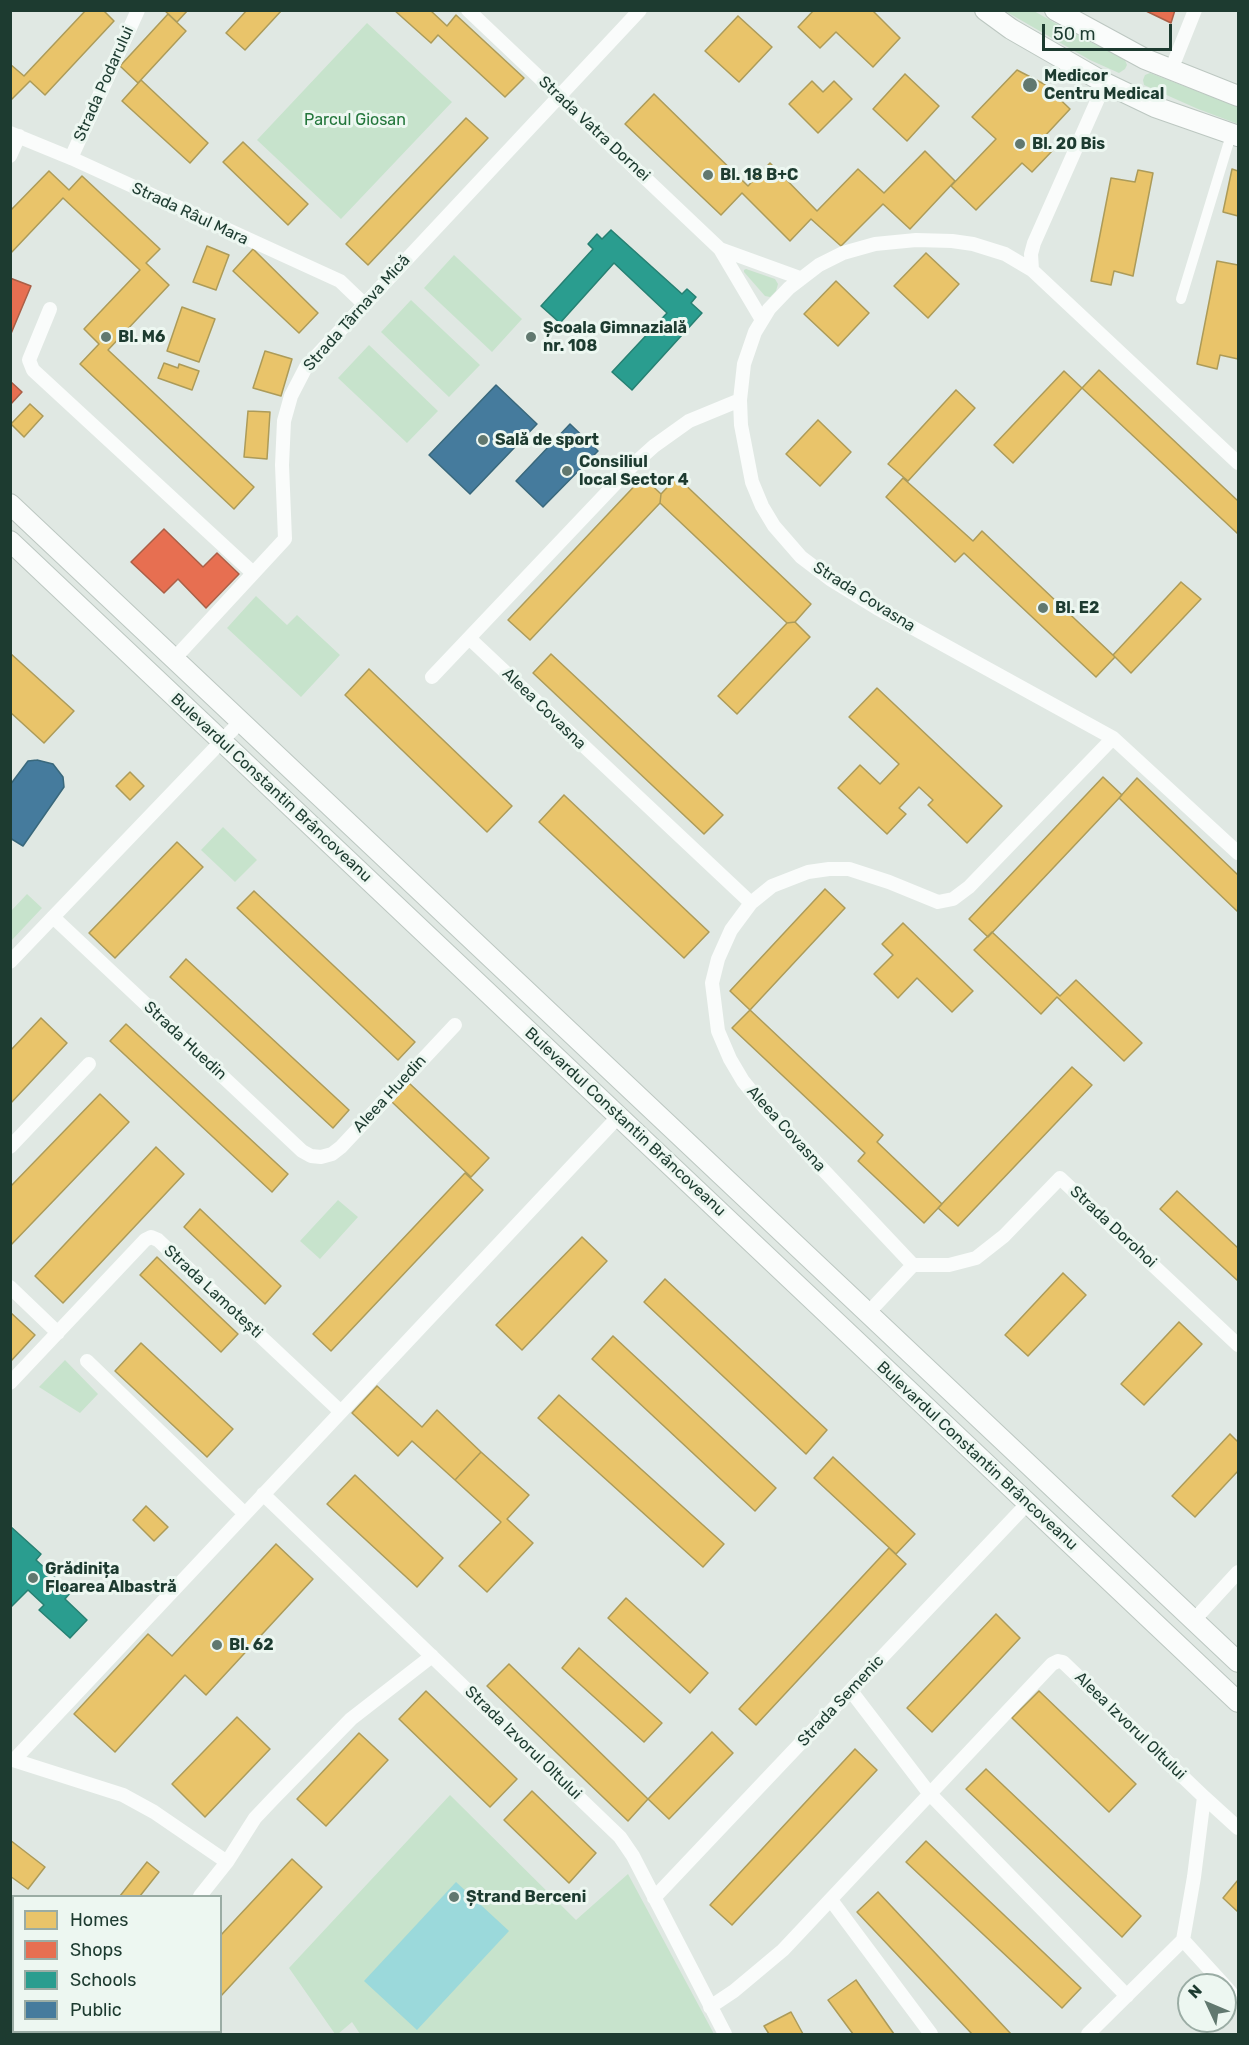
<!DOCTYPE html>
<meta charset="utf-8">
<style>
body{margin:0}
#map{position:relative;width:1249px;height:2045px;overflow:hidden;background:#e0e8e3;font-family:Rubik,sans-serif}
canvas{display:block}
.frame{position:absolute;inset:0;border:12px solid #1d3b30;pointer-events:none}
.legend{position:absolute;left:12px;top:1895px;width:210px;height:138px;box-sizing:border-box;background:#edf7f1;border:2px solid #9aaca4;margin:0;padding:8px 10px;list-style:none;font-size:18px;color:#1d3b30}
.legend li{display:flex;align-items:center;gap:12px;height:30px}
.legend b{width:30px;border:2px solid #9aaca4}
.north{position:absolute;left:1177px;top:1973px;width:60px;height:60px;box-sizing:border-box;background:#edf7f1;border:2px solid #9aaca4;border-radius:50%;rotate:314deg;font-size:16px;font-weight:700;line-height:24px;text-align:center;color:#1d3b30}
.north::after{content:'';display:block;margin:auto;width:21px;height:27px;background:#61786f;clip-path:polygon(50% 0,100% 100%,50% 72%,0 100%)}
.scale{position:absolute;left:1042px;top:24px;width:130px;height:27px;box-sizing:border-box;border:3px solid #1d3b30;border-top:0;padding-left:8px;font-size:18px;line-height:21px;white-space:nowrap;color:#1d3b30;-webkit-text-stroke:4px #edf7f1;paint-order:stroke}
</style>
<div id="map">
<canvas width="1249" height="2045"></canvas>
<div class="frame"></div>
<ul class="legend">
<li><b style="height:16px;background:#e9c46a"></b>Homes</li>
<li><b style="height:16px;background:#e76f51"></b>Shops</li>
<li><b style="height:16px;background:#2a9d8f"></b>Schools</li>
<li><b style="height:16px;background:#457b9d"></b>Public</li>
</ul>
<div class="north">N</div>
<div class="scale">50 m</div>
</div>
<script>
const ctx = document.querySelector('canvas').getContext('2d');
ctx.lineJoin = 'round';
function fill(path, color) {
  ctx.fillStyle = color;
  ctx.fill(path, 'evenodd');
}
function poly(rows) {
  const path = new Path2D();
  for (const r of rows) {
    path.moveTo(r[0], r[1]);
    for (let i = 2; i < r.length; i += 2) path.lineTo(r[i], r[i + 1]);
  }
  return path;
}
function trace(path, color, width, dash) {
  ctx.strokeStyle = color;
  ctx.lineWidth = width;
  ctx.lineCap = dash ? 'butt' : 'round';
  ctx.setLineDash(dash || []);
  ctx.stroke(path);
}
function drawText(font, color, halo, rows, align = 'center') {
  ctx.font = font + ' Rubik,sans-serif';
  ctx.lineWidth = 6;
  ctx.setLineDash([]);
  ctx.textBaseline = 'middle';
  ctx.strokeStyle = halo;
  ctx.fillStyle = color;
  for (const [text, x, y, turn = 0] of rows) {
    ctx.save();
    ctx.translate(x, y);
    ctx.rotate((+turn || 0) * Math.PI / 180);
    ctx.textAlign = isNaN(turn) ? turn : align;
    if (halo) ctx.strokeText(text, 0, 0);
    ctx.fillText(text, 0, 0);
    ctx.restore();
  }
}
const green = poly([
 [1005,11,1034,11,1062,27,1125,60,1127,65,1125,69,1119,73,1090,60],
 [367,23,452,102,341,219,257,140],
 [1150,73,1238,107,1238,124,1198,109,1144,85,1143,80,1145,75],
 [454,255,522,319,492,352,424,288],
 [746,269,775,279,778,284,776,291,770,297,765,296,744,272,744,270],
 [411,300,480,365,449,397,381,332],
 [369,345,438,411,407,443,338,378],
 [256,596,287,625,297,615,340,655,301,697,227,628],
 [223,827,257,860,235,882,201,850],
 [27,894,42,908,11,941,11,911],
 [338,1200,358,1217,320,1259,300,1241],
 [65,1360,98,1394,80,1413,39,1387],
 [450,1795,576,1920,628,1874,714,2034,360,2034,352,2022,338,2034,335,2034,289,1968]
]);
const water = poly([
 [456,1882,509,1931,417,2030,364,1981]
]);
const homes = poly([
 [86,10,103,10,114,21,45,95,30,81,10,101,10,64,24,76,86,10],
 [164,10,188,10,177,22,164,10],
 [247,10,282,10,245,50,226,33,247,10],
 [394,10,430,10,447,26,456,15,524,78,505,97,438,35,431,43,394,10],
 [814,10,872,10,900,38,873,67,836,32,820,48,798,27,814,10],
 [168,14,186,31,138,83,120,66,168,14],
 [738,16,772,47,739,82,705,51,738,16],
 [1017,70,1044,84,1070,109,1043,138,1054,149,1032,172,1022,163,976,210,951,186,996,139,972,117,1017,70],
 [905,74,939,106,907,141,873,109,905,74],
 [141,80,208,143,190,163,122,101,141,80],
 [812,81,823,92,834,81,852,99,818,133,789,104,812,81],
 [654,94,748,186,770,163,817,211,858,169,884,193,925,151,955,181,910,229,883,204,841,246,811,219,790,241,742,193,721,215,625,124,654,94],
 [466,118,488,138,368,265,346,244,466,118],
 [243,142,308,204,288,225,223,162,243,142],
 [1232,169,1238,171,1238,216,1223,212,1232,169],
 [1138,170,1153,173,1133,276,1114,271,1111,285,1091,281,1111,178,1135,182,1138,170],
 [49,171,69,190,82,176,160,249,146,263,169,285,108,350,254,487,234,509,80,364,99,344,84,329,140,270,63,198,10,254,10,211,49,171],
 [207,246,229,255,216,290,193,282,207,246],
 [253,249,318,313,299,333,233,271,253,249],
 [926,253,959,284,928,318,894,286,926,253],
 [1217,261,1238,265,1238,359,1220,355,1217,369,1197,364,1217,261],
 [836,281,869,313,838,346,804,314,836,281],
 [182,307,215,319,199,362,167,351,182,307],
 [265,351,292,359,281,396,253,388,265,351],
 [164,363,178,368,179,364,199,371,192,390,158,378,164,363],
 [1099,370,1238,501,1238,534,1082,388,1099,370],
 [1064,371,1082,388,1013,463,994,445,1064,371],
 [956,390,975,408,908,481,888,464,956,390],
 [30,404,43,416,24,437,11,424,30,404],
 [248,411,270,412,267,459,244,457,248,411],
 [818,420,851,452,820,486,786,454,818,420],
 [643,477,661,494,660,503,530,640,508,620,643,477],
 [677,477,811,604,795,622,787,623,660,503,661,494,677,477],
 [903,478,973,541,982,531,1115,657,1096,677,964,553,955,562,886,497,903,478],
 [1181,582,1201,599,1131,673,1113,655,1181,582],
 [795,622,810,637,737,714,718,696,787,623,795,622],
 [10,653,74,711,44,743,10,712,10,653],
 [551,654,723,815,704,834,533,673,551,654],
 [369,669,512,806,487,832,345,695,369,669],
 [877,688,1002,806,967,843,928,805,933,800,919,787,899,808,906,814,887,834,838,788,860,765,880,784,899,764,849,717,877,688],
 [130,772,144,786,130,800,116,786,130,772],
 [1103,777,1122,795,988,937,969,919,1103,777],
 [1137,778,1238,875,1238,912,1119,798,1137,778],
 [564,795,709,932,684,958,539,822,564,795],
 [177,842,203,867,115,958,89,933,177,842],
 [825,889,845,908,750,1010,730,991,825,889],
 [254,891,415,1042,398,1060,237,908,254,891],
 [903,923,973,991,952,1012,917,978,898,998,874,974,893,955,882,944,903,923],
 [992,932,1060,996,1076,980,1142,1043,1124,1061,1057,997,1041,1014,974,950,992,932],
 [186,959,349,1110,333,1128,170,977,186,959],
 [750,1010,883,1135,877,1142,942,1204,924,1223,858,1161,865,1153,732,1028,750,1010],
 [41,1018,67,1043,10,1104,10,1051,41,1018],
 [126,1024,288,1174,272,1192,110,1041,126,1024],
 [1072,1067,1092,1085,958,1226,938,1208,1072,1067],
 [409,1083,489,1158,471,1177,392,1102,409,1083],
 [100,1094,129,1122,10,1246,10,1187,100,1094],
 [156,1147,184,1174,63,1303,35,1276,156,1147],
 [465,1173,483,1190,331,1351,313,1334,465,1173],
 [1177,1191,1238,1248,1238,1281,1160,1209,1177,1191],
 [200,1209,281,1286,265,1304,184,1227,200,1209],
 [582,1237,607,1261,522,1350,496,1325,582,1237],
 [157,1257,238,1334,221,1352,140,1275,157,1257],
 [1063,1273,1086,1295,1028,1356,1005,1335,1063,1273],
 [665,1279,827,1430,806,1454,644,1302,665,1279],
 [10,1312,35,1335,11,1361,10,1361,10,1312],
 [1179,1322,1202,1344,1144,1405,1121,1384,1179,1322],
 [613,1336,776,1488,755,1511,592,1359,613,1336],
 [141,1343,233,1429,207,1457,115,1371,141,1343],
 [377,1386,422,1427,437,1410,481,1452,455,1480,412,1441,398,1456,352,1413,377,1386],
 [559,1395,724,1544,703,1567,538,1418,559,1395],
 [1230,1434,1238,1442,1238,1471,1195,1517,1172,1496,1230,1434],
 [481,1452,529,1495,507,1519,533,1543,487,1592,459,1566,501,1522,455,1480,481,1452],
 [833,1457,915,1534,896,1554,814,1478,833,1457],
 [355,1475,443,1558,417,1587,327,1504,355,1475],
 [146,1506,168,1527,154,1541,133,1520,146,1506],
 [276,1544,313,1579,206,1695,185,1675,115,1752,74,1714,148,1634,172,1656,276,1544],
 [889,1548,906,1564,756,1725,739,1709,889,1548],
 [626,1598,708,1673,690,1693,608,1618,626,1598],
 [996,1614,1020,1638,932,1732,907,1708,996,1614],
 [579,1648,662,1723,644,1742,562,1668,579,1648],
 [509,1664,648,1799,628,1821,487,1686,509,1664],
 [426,1691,517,1779,490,1807,399,1719,426,1691],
 [1039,1691,1136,1784,1109,1812,1012,1718,1039,1691],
 [237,1717,270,1749,205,1817,172,1784,237,1717],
 [712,1732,733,1753,669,1819,648,1799,712,1732],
 [359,1733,388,1760,326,1826,297,1799,359,1733],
 [855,1749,877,1770,732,1925,710,1905,855,1749],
 [986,1769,1141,1916,1122,1937,966,1789,986,1769],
 [532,1791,596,1853,569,1883,504,1820,532,1791],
 [10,1840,45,1867,28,1889,10,1876,10,1840],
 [926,1841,1081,1988,1062,2008,906,1862,926,1841],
 [292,1859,322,1887,220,1997,220,1936,292,1859],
 [147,1862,159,1872,140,1896,120,1896,147,1862],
 [1238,1880,1238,1912,1223,1898,1238,1880],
 [878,1892,1011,2034,972,2034,857,1912,878,1892],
 [856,1980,894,2034,853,2034,828,2000,856,1980],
 [791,2012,803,2034,769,2034,764,2026,791,2012],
 [59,2032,103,2032,107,2034,63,2034,59,2032]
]);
const shops = poly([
 [1144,10,1175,10,1171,23,1144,10],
 [10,278,31,286,10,336,10,278],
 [10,381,22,392,10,405,10,381],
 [164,529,203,567,217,553,239,574,206,608,178,579,164,593,131,562,164,529]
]);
const schools = poly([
 [611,230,682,294,687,289,696,297,691,303,702,313,632,390,612,372,667,313,614,263,560,323,541,306,593,249,588,244,597,234,602,239,611,230],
 [10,1526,41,1554,36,1560,71,1592,65,1599,87,1620,70,1638,39,1610,44,1605,28,1590,10,1608,10,1526]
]);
const public = poly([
 [496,385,537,424,470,494,429,455,496,385],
 [570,424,598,451,543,507,516,481,570,424],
 [37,760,53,764,63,777,64,787,23,846,10,838,10,785,28,761,37,760]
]);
const pedestrian = poly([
 [1181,299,1231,135]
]);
const minor = poly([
 [468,10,720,249,762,320],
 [1171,70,1195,10],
 [10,133,71,158,340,281,364,304],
 [10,156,19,136],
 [71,158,138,10],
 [720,249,800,278],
 [1032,270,1031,254,1034,243,1105,83],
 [50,309,29,360,33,370,253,573],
 [1238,463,1032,270,1005,254,973,244,952,241,916,240,875,244,843,253,819,265,789,288,769,309,755,332,744,364,740,400,741,425,752,482,762,506,774,526,801,557,830,579,877,608,1113,738,1238,853],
 [469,638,751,903],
 [174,659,285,539,282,465,284,421,291,396,306,367,640,10],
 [432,677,634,464,654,446,689,421,740,400],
 [53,917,302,1151,311,1156,321,1157,332,1154,341,1147,455,1025],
 [10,962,240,722],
 [10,1147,89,1064],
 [913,1265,765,1108,743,1081,730,1059,718,1031,712,983,718,959,731,930,751,903,772,886,808,872,829,869,849,869,889,882,938,902,953,899,969,887,1113,738],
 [10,1287,58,1333],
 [869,1312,913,1265,949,1265,976,1258,1004,1236,1060,1178,1238,1345],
 [87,1361,245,1514],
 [10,1383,145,1240,151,1237,158,1240,341,1412],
 [263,1494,620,1837,633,1856,725,2034],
 [1194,1620,1238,1572],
 [851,1691,929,1793,1127,1996],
 [10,1759,123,1795,154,1812,227,1862],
 [14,1760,619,1116],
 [1204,1797,1238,1828],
 [200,1896,227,1862,255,1818,273,1799,351,1719,432,1656],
 [654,1898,1027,1504],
 [831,1900,931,2034],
 [10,1918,14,1920],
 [1183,1940,1224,1985],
 [1225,1986,1238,2001],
 [710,2007,734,1991,783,1950,1052,1664,1058,1661,1063,1662,1204,1797,1194,1877,1183,1940,1088,2034],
 [150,2032,154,2034]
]);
const secondary = poly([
 [985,10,1011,29,1105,83,1155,107,1238,136],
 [1055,10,1145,59,1238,96],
 [10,504,1238,1662],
 [10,541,1238,1702]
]);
const markers = [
 [1030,85,8,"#61786f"],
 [1020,144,6,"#61786f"],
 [708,175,6,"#61786f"],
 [106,337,6,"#61786f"],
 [531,337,6,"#61786f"],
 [483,440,6,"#61786f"],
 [567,471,6,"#61786f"],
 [1043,608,6,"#61786f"],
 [33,1578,6,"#61786f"],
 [217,1645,6,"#61786f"],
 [454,1897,6,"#61786f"]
];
const poiNames = [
 ["Medicor",1044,76],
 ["Centru Medical",1044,94],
 ["Bl. 20 Bis",1032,144],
 ["Bl. 18 B+C",720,175],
 ["Școala Gimnazială",543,328],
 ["nr. 108",543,346],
 ["Bl. M6",118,337],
 ["Sală de sport",495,440],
 ["Consiliul",579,462],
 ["local Sector 4",579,480],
 ["Bl. E2",1055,608],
 ["Grădinița",45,1569],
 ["Floarea Albastră",45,1587],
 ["Bl. 62",229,1645],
 ["Ștrand Berceni",466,1897]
];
const streetNames = [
 ["Strada Podarului",104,84,-66],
 ["Strada Vatra Dornei",594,129,43],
 ["Strada Râul Mara",190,214,25],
 ["Strada Târnava Mică",357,313,-48],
 ["Strada Covasna",864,597,32],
 ["Aleea Covasna",544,709,44],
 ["Bulevardul Constantin Brâncoveanu",271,788,43],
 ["Strada Huedin",185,1041,43],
 ["Aleea Huedin",390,1094,-47],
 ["Bulevardul Constantin Brâncoveanu",625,1122,43],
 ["Aleea Covasna",786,1129,48],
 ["Strada Dorohoi",1113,1227,43],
 ["Strada Lamotești",213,1292,43],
 ["Bulevardul Constantin Brâncoveanu",977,1456,43],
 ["Strada Semenic",841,1701,-47],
 ["Aleea Izvorul Oltului",1130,1726,44],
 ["Strada Izvorul Oltului",523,1743,44]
];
const parkNames = [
 ["Parcul Giosan",355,120]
];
fill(green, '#c7e3cc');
fill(water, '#9bd9db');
fill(homes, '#e9c46a');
trace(homes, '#ac9b59', 1.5);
fill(shops, '#e76f51');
trace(shops, '#aa5f47', 1.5);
fill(schools, '#2a9d8f');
trace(schools, '#268072', 1.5);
fill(public, '#457b9d');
trace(public, '#39687c', 1.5);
trace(secondary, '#bcc7c1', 22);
trace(pedestrian, '#fafcfb', 10);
trace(minor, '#fafcfb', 14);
trace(secondary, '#fafcfb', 20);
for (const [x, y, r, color] of markers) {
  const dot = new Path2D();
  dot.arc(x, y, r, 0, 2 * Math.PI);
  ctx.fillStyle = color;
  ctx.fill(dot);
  trace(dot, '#edf7f1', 2);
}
drawText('bold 16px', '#1d3b30', '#edf7f1', poiNames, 'left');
drawText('16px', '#1d3b30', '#edf7f1', streetNames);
drawText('16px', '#23763b', '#edf7f1', parkNames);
</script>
